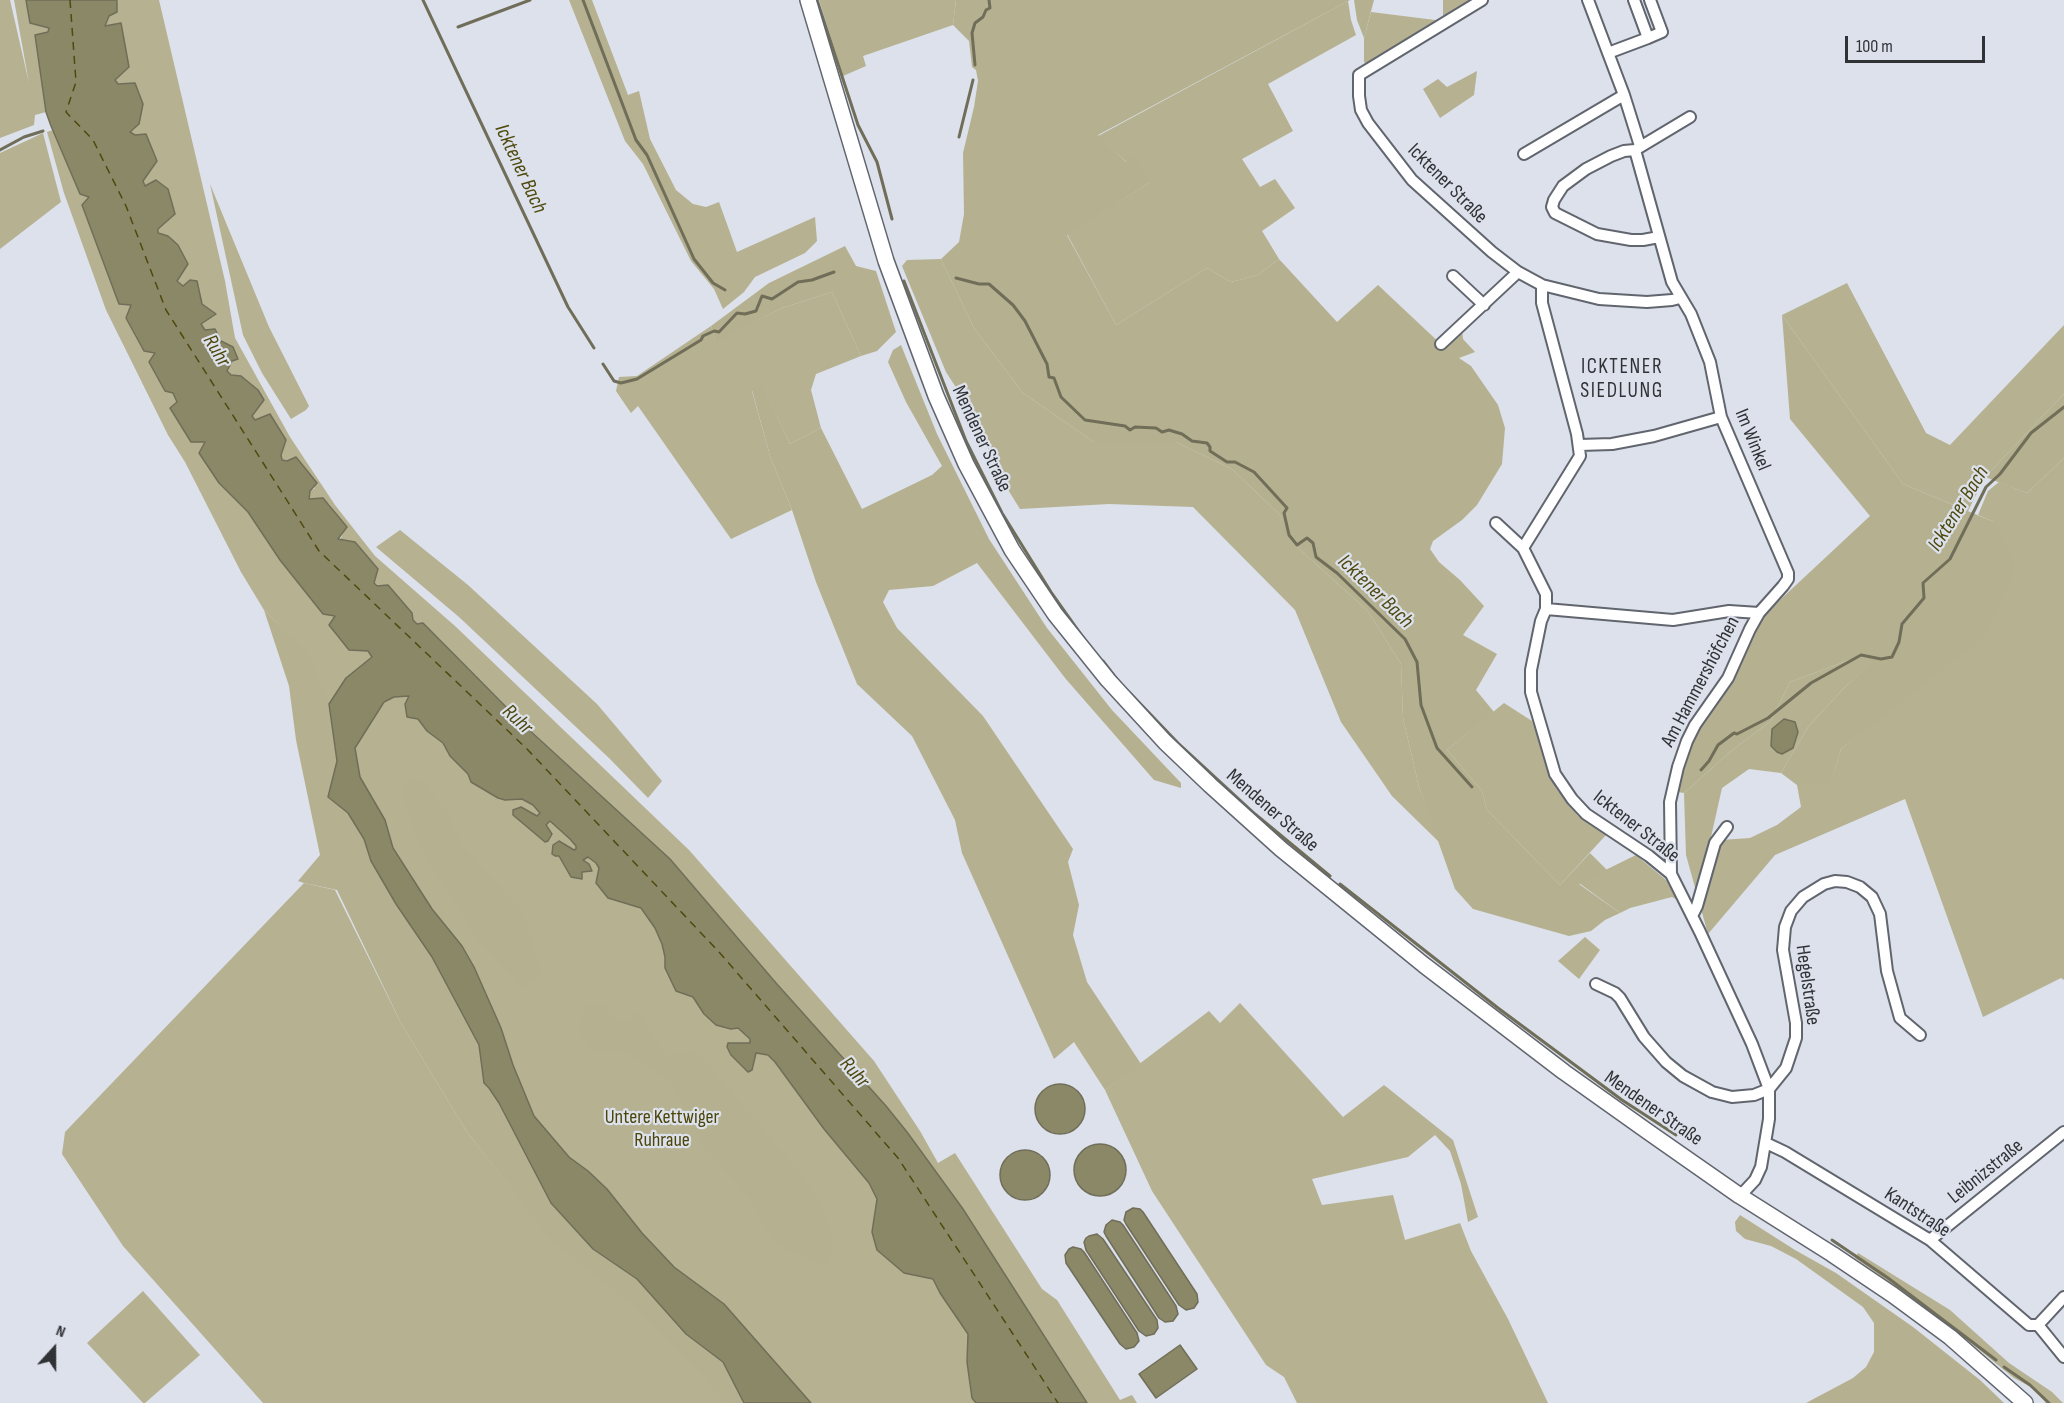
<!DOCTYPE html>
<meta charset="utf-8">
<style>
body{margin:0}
#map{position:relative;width:2064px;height:1403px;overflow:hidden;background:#dce1eb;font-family:"Sofia Sans Condensed",sans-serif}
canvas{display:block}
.north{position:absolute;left:24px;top:1319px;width:60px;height:60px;-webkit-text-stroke:4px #dce1eb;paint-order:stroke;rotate:21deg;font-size:16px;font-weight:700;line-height:24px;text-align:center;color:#303236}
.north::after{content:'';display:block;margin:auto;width:21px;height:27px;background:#303236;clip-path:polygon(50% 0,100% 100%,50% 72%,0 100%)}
.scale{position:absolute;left:1845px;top:36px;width:140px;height:27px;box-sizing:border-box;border:3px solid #303236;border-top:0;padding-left:8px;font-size:18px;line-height:21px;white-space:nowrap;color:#303236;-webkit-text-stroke:4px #dce1eb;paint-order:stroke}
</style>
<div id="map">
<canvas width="2064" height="1403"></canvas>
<div class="north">N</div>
<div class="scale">100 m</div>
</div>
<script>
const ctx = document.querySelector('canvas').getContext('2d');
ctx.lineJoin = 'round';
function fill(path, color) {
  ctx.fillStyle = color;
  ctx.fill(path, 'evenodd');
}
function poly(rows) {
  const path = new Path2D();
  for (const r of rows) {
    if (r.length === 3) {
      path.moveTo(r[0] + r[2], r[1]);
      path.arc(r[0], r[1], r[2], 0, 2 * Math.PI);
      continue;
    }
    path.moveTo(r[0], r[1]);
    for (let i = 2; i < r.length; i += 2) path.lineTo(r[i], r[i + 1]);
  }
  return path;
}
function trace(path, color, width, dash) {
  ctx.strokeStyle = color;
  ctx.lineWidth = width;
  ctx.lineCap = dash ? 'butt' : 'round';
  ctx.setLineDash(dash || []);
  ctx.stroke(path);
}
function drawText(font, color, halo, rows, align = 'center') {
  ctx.font = font + ' "Sofia Sans Condensed",sans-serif';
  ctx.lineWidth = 4.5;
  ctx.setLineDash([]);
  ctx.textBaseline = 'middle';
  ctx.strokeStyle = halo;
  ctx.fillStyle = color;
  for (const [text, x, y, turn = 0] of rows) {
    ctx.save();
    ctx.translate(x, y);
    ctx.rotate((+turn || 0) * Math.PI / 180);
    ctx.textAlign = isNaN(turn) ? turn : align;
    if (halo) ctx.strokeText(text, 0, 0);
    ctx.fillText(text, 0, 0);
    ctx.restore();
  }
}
const green = poly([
 [0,0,10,0,29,83,14,0,26,0,30,22,49,27,49,32,35,36,46,112,35,115,34,125,0,138],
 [117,0,159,0,225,281,235,338,290,437,335,505,375,556,455,626,689,850,874,1061,920,1131,938,1163,955,1153,1042,1289,1057,1300,1120,1400,1132,1395,1137,1403,1087,1403,963,1209,907,1132,776,983,670,859,526,726,423,623,417,624,383,585,377,586,374,583,378,569,355,542,340,540,346,527,330,505,322,498,309,499,310,491,315,488,287,461,282,460,281,455,286,440,270,414,255,420,251,415,227,371,232,360,221,341,205,330,201,324,202,304,197,281,183,286,177,280,158,234,158,229,175,214,168,189,156,180,145,186,143,180,157,161,135,135,129,131,115,79,121,24,105,27,109,16,118,2],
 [569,0,592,0,628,95,639,91,650,139,676,190,693,204,706,207,719,202,737,252,815,217,817,241,805,253,755,277,744,292,723,309,714,289,691,261,643,164,625,141],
 [819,0,956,0,953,25,863,56,866,66,843,76],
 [1443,0,1476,0,1443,21,1368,65,1364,62,1364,38,1371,12,1443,21],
 [1348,1,1351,20,1356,35,1268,84,1293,131,1242,159,1260,187,1275,179,1295,208,1262,231,1279,259,1258,275,1231,282,1207,268,1116,325,1067,234,1149,183,1098,136],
 [1477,71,1474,95,1440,118,1423,89,1438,79,1447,87],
 [53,130,80,194,89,197,82,206,104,262,132,304,155,353,165,391,173,393,177,402,170,408,191,442,206,442,772,1021,1032,1403,263,1403,123,1246,62,1154,65,1132,304,883,335,890,401,1023,467,1132,547,1233,290,636,264,610,241,572,185,462,168,435,106,310,64,193,47,132],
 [43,133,61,202,0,249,0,153],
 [210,184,269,327,309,406,306,410,291,419,262,373,243,335],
 [941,259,974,328,1023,393,1094,442,1176,442,1232,469,1281,516,1284,533,1296,546,1368,611,1401,664,1403,718,1419,787,1440,843,1392,796,1341,722,1295,610,1193,507,1109,504,1020,509,997,472,977,420,946,372,902,266,907,260],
 [1847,283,1926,433,1950,445,2064,325,2064,394,1985,477,1968,511,1903,484,1782,315],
 [832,292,861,356,816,374,811,390,821,428,790,444,764,389,752,391,770,456,792,510,731,539,638,406,631,413,616,391,619,377,637,376,711,326,716,341,782,308],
 [2064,458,2064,980,2061,978,1983,1017,1905,799,1775,855,1708,934,1686,855,1684,793,1731,751,1771,721,1790,682,1860,656,1876,659,1844,688,1808,727,1781,773,1749,769,1722,788,1711,837,1721,840,1750,838,1777,825,1801,807,1797,785,1830,784,1841,749,1870,725,1994,522,1978,515,1988,491,1999,482,2027,493],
 [400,530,468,585,597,704,662,781,648,798,609,758,459,617,376,547],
 [1504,703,1532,721,1556,788,1578,816,1606,835,1560,885,1487,810,1482,791,1447,750],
 [1636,855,1666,880,1678,900,1672,897,1630,908,1620,913,1579,883],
 [1585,937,1600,950,1579,979,1558,961],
 [1240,1003,1343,1117,1384,1085,1453,1140,1478,1217,1468,1222,1461,1184,1450,1151,1435,1135,1408,1157,1312,1179,1322,1205,1393,1195,1405,1240,1460,1223,1471,1251,1508,1319,1548,1403,1297,1403,1284,1377,1266,1365,1152,1191,1105,1090,1209,1011,1220,1023],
 [1858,1253,1950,1310,2009,1363,2052,1392,2063,1403,2046,1403,2033,1388,2014,1378,1935,1314,1855,1258]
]);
const forest = poly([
 [956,0,1350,0,1098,135,1126,162,1135,157,1149,183,1067,235,1116,325,1207,268,1231,282,1258,275,1279,259,1337,322,1378,285,1444,347,1462,330,1463,339,1475,352,1459,358,1471,366,1498,405,1505,428,1502,464,1477,505,1462,520,1433,541,1430,549,1439,562,1460,580,1484,606,1463,635,1497,654,1476,690,1494,712,1447,750,1482,791,1487,810,1560,885,1590,853,1607,870,1579,884,1620,913,1605,920,1591,931,1569,936,1473,909,1455,889,1419,787,1403,718,1401,664,1368,611,1296,546,1283,533,1281,516,1232,469,1176,442,1094,442,1023,393,974,328,941,259,959,242,964,214,963,153,974,107,978,81,976,70,972,67,969,41,953,25],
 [1354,0,1374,0,1364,38,1357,20],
 [845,246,856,266,876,271,896,332,877,351,861,356,832,292,782,308,716,342,711,326,769,283],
 [1782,315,1903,484,1994,522,2015,566,1987,634,1841,749,1830,785,1797,785,1781,773,1808,727,1844,688,1875,659,1860,656,1790,682,1771,721,1731,751,1684,793,1678,792,1690,745,1705,718,1732,684,1757,628,1766,613,1870,516,1790,419],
 [901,345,937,434,989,539,1047,628,1112,710,1181,783,1181,788,1154,780,1065,678,977,563,933,586,889,590,883,602,897,628,983,716,1073,849,1068,862,1079,905,1073,935,1087,982,1141,1064,1105,1090,1074,1042,1054,1059,962,853,955,820,912,736,857,684,816,582,792,510,770,456,752,390,764,388,790,444,821,428,862,509,932,475,942,466,906,402,888,362,893,350],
 [2064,394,2064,458,2027,493,1985,477],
 [264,610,307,652,329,704,337,761,328,797,348,813,364,839,371,861,396,904,432,957,479,1045,484,1083,489,1088,499,1103,551,1203,593,1249,637,1279,686,1334,723,1362,744,1403,725,1403,709,1382,634,1306,550,1238,467,1132,401,1023,337,890,304,883,298,881,320,855,296,740,289,686],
 [409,780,424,783,445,810,462,846,518,906,527,926,541,971,522,988,478,939,448,890,428,861,414,829,402,792],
 [603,1005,613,1019,626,1024,639,1011,664,1056,695,1052,726,1086,792,1164,820,1202,830,1228,831,1253,826,1265,775,1244,749,1197,704,1147,673,1084,624,1050,593,1050,578,1032,585,1007],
 [1740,1215,1795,1250,1836,1273,1913,1327,1980,1380,2004,1403,1806,1403,1853,1378,1866,1367,1874,1352,1874,1323,1863,1307,1796,1259,1771,1246,1745,1239,1736,1231,1735,1222],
 [143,1291,200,1355,145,1403,143,1403,87,1343]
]);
const water = poly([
 [26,0,117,0,117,12,109,16,105,26,121,23,129,67,115,80,118,84,135,83,143,104,139,124,130,132,135,135,146,134,157,161,143,181,145,186,156,180,168,189,175,214,158,229,158,233,168,236,178,245,188,264,177,281,183,286,190,280,197,281,202,304,216,314,201,324,205,330,215,329,221,341,233,347,238,359,232,361,227,371,231,375,241,376,258,390,264,400,252,416,255,420,270,414,286,440,281,455,282,460,287,461,296,457,317,483,310,491,309,499,323,498,347,527,338,539,355,542,378,569,374,583,377,586,388,585,412,613,413,620,417,624,423,623,526,727,670,859,776,983,886,1106,907,1132,963,1209,1087,1403,976,1403,972,1398,967,1362,968,1334,940,1293,933,1279,904,1273,877,1250,872,1232,877,1199,869,1183,824,1129,775,1062,768,1055,756,1053,752,1070,748,1072,731,1055,727,1047,728,1043,750,1043,750,1039,738,1028,731,1029,716,1025,704,1014,693,997,676,991,665,968,665,957,662,944,655,928,641,908,608,898,596,883,599,868,596,863,588,857,583,860,589,864,592,871,582,872,582,879,571,877,559,856,555,856,552,854,553,845,559,841,574,850,576,849,576,846,570,839,550,821,546,825,552,834,548,841,545,842,513,815,513,810,521,807,537,816,540,813,533,805,522,799,505,800,498,798,471,782,468,774,450,756,443,743,427,731,418,719,407,717,405,704,409,696,394,697,384,702,355,748,360,777,385,820,393,848,432,909,462,946,474,967,501,1028,513,1065,534,1116,569,1157,588,1171,607,1189,642,1233,674,1267,724,1304,811,1403,744,1403,723,1362,686,1334,637,1279,593,1249,551,1203,499,1103,489,1088,484,1083,479,1045,432,957,396,904,371,861,364,839,348,813,328,797,337,761,329,704,346,678,372,657,368,651,349,650,329,625,335,616,323,614,280,560,248,512,219,483,199,453,205,442,191,442,170,408,177,402,173,393,165,391,149,362,155,353,144,351,126,318,131,305,119,304,82,205,89,197,80,194,51,126,46,112,35,35,48,32,49,28,30,23,26,0],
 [1784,719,1795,722,1798,732,1793,748,1782,754,1777,752,1771,746,1772,729,1784,719],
 [1060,1109,25],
 [1100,1170,26],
 [1025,1175,25],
 [1133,1208,1140,1209,1143,1212,1197,1294,1198,1302,1194,1308,1186,1310,1179,1305,1126,1224,1124,1220,1126,1212,1133,1208],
 [1112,1220,1120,1222,1123,1225,1176,1306,1178,1314,1173,1321,1165,1322,1159,1318,1106,1236,1104,1232,1106,1225,1112,1220],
 [1097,1234,1103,1239,1157,1320,1158,1328,1154,1334,1146,1336,1139,1331,1086,1250,1084,1242,1086,1238,1089,1236,1097,1234],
 [1073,1247,1081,1249,1084,1252,1137,1333,1139,1341,1134,1347,1126,1349,1120,1344,1066,1263,1065,1255,1069,1249,1073,1247],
 [1180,1345,1197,1369,1156,1398,1139,1374,1180,1345]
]);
const stream = poly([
 [423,0,568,307,594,348],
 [583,0,636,140,647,155,694,259,713,283,725,290],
 [817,0,858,125,877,162,892,219],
 [458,27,530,0],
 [975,65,972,33,975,23,983,17,986,10,990,8,989,0],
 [959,137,973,80],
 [0,150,24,137,43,131],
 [956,278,979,284,989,284,1013,305,1025,321,1047,364,1049,377,1054,378,1061,397,1085,420,1125,426,1130,430,1135,427,1156,428,1162,432,1169,430,1182,434,1192,441,1207,443,1210,447,1210,451,1227,462,1235,462,1254,472,1287,508,1284,513,1289,535,1297,545,1307,538,1313,543,1316,557,1337,573,1405,639,1417,662,1421,705,1437,748,1472,787],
 [904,281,966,441,1002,513,1051,592,1085,640],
 [603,364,614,381,621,383,637,379,701,340,703,336,714,331,719,332,737,313,745,314,756,311,762,296,772,299,798,282,812,280,834,272],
 [1103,661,1119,682],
 [1130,693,1178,743,1255,814,1330,876],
 [1701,770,1709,761,1718,745,1734,733,1737,734,1768,718,1811,683,1861,655,1881,659,1892,657,1899,642,1902,624,1924,598,1923,583,1950,559,1986,487,2000,474,2031,433,2064,407],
 [1340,884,1498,1008,1622,1100,1676,1135],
 [1832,1240,1888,1278,1996,1360],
 [2004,1367,2030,1385,2049,1403]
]);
const ferry = poly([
 [70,0,76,82,66,112,93,140,126,206,166,310,319,551,527,749,719,952,898,1158,1058,1403]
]);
const street = poly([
 [1482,0,1359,75,1359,96,1361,110,1368,123,1412,180,1492,252,1518,272,1542,285,1599,299,1647,302,1672,300,1680,298],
 [1588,0,1624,95,1640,146],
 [1648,38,1662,32,1650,0],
 [1608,53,1648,38,1634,0],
 [1635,150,1672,282,1691,314,1710,362,1721,417,1788,573,1788,579,1783,586,1759,613,1750,629,1728,678,1695,725,1687,741,1678,767,1670,802,1671,874],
 [1524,154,1624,95],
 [1659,237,1643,240,1631,240,1597,234,1555,213,1552,207,1554,200,1563,186,1586,169,1611,156,1624,151,1635,150,1690,117],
 [1453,276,1484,305],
 [1542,285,1542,303,1577,434,1580,456,1523,548,1546,594,1546,609,1541,621,1531,670,1531,692,1555,774,1572,799,1586,814,1649,856,1671,874,1700,932,1752,1044,1769,1089,1769,1119,1761,1167,1755,1180,1740,1196],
 [1441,344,1518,272],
 [1580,445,1612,444,1654,436,1721,417],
 [1496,523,1523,548],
 [1546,609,1673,620,1729,611,1759,613],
 [1692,916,1697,906,1715,843,1727,827],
 [1596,984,1615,993,1620,998,1644,1037,1666,1062,1683,1076,1712,1092,1732,1097,1754,1095,1769,1089],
 [1769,1089,1786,1068,1796,1038,1796,1023,1783,950,1785,927,1791,911,1803,897,1824,884,1835,881,1847,882,1860,887,1872,897,1880,914,1887,971,1900,1018,1920,1035],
 [1766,1143,1785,1152,1930,1240,2029,1325,2038,1325,2064,1297],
 [1930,1240,2064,1132],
 [2038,1325,2064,1357]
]);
const secondary = poly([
 [808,0,886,261,936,396,966,464,1012,550,1055,614,1108,680,1165,742,1210,785,1281,849,1424,965,1564,1072,1647,1131,1740,1196,1832,1254,1893,1295,1950,1337,2025,1403]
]);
const streetNames = [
 ["Icktener Straße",1447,184,45],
 ["Mendener Straße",981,439,65],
 ["Im Winkel",1752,440,68],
 ["Am Hammershöfchen",1701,682,-62],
 ["Mendener Straße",1272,811,41],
 ["Icktener Straße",1636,827,38],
 ["Hegelstraße",1807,985,82],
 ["Mendener Straße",1653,1109,35],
 ["Leibnizstraße",1986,1172,-39],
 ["Kantstraße",1917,1213,33]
];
const parkNames = [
 ["Untere Kettwiger",662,1118],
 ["Ruhraue",662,1141]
];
const waterNames = [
 ["Icktener Bach",520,169,65],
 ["Ruhr",216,351,59],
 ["Icktener Bach",1959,509,-58],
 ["Icktener Bach",1375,592,44],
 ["Ruhr",517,720,43],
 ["Ruhr",854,1073,48]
];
const neighbourhoodNames = [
 ["ICKTENER",1622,368],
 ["SIEDLUNG",1622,392]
];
fill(green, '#b5b191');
fill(forest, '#b5b190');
fill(water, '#8b8868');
trace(water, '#706e59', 1.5);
trace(stream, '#706e59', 3);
trace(ferry, '#4f490e', 1.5, [8, 6]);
trace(street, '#61656e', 14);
trace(secondary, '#61656e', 18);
trace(street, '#fff', 10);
trace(secondary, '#fff', 15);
drawText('20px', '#303236', '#dce1eb', streetNames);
drawText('20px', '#4c4509', '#dce1eb', parkNames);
drawText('italic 21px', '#4f490e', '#dce1eb', waterNames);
ctx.letterSpacing = '1.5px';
drawText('21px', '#303236', '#dce1eb', neighbourhoodNames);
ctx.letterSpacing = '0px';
</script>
